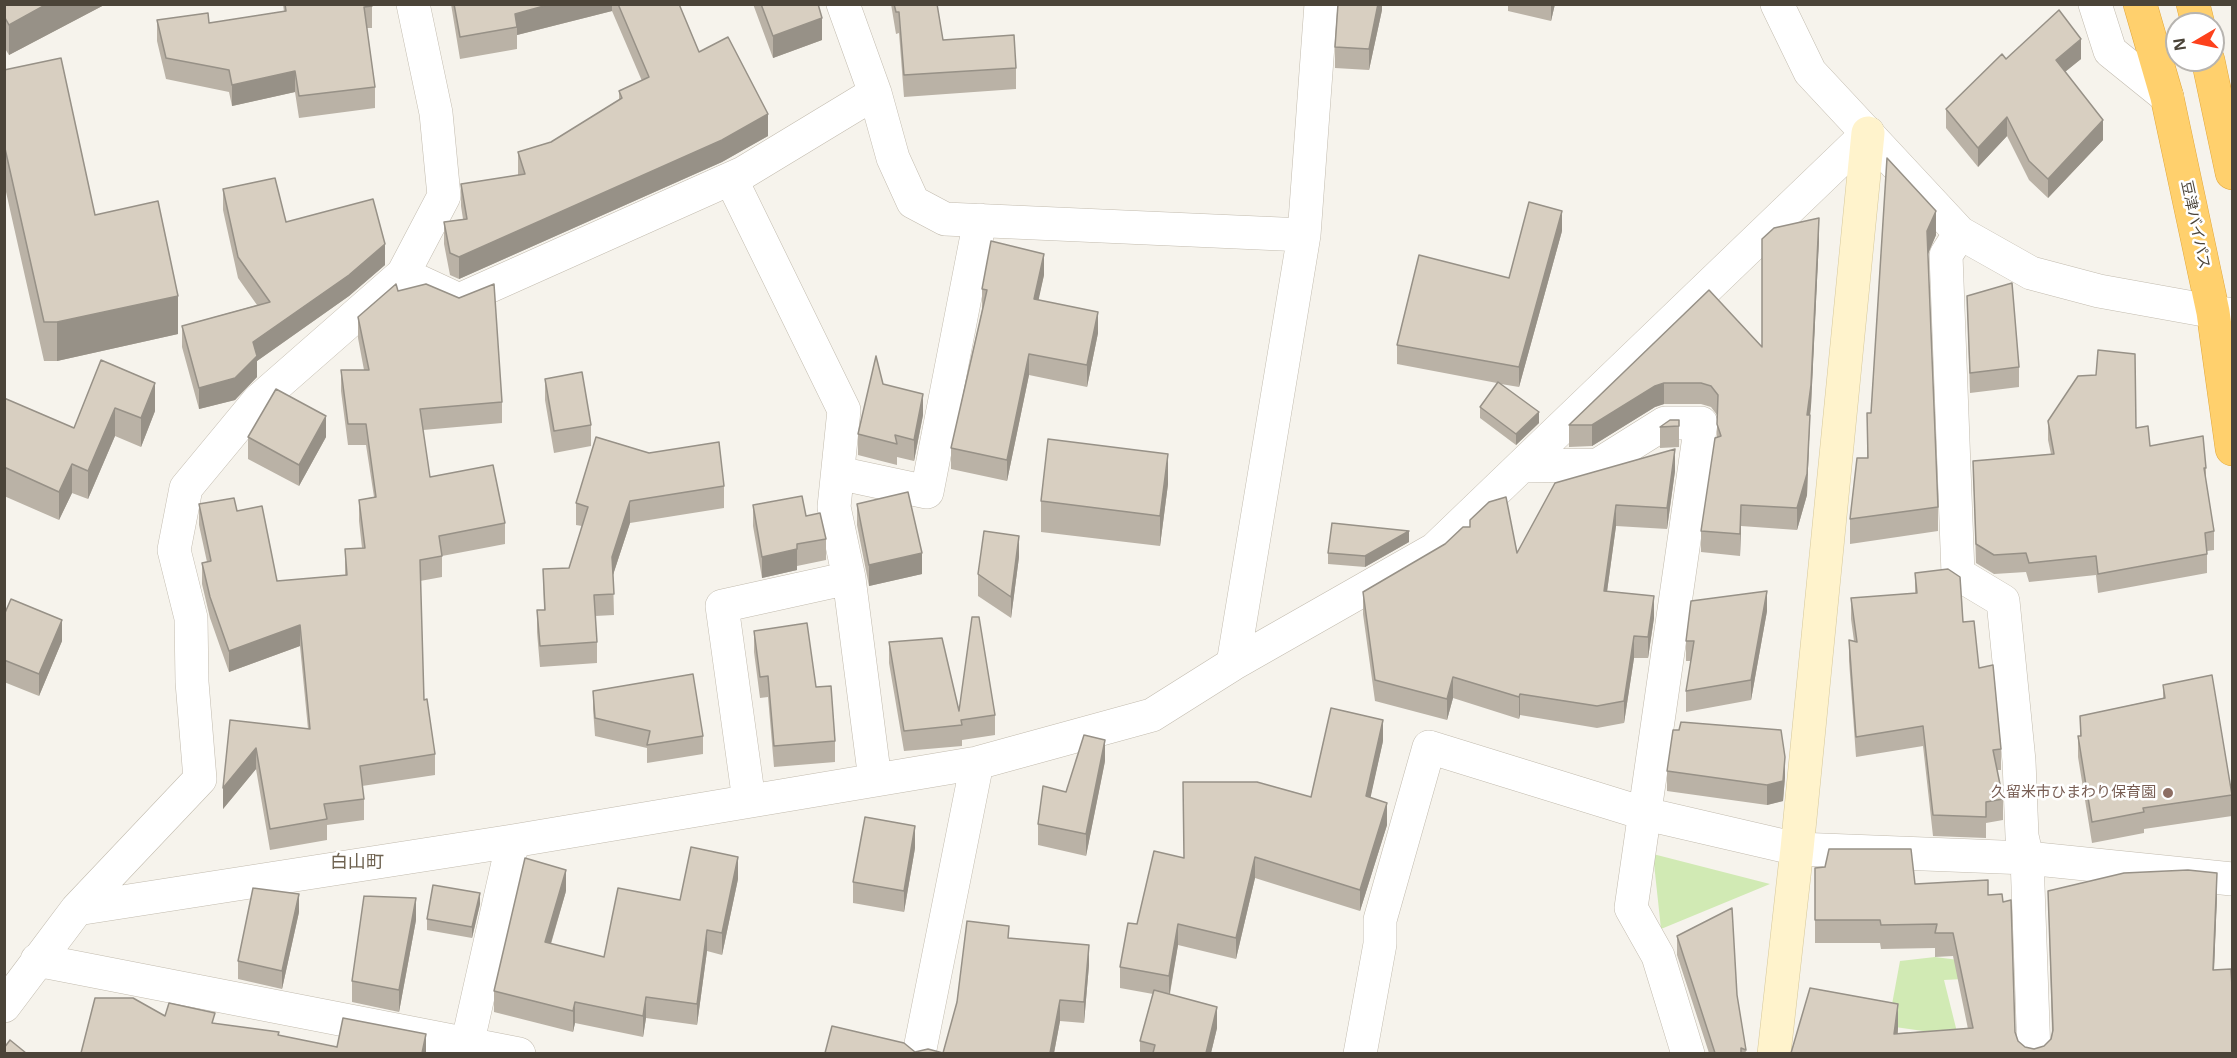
<!DOCTYPE html>
<meta charset="utf-8">
<style>
body{margin:0}
#map{position:relative;width:2237px;height:1058px;overflow:hidden;background:#f6f3ec;font-family:"Open Sans",sans-serif}
canvas{display:block}
.frame{position:absolute;inset:0;border:6px solid #4b4439;pointer-events:none}
.north{position:absolute;left:2165px;top:12px;width:60px;height:60px;box-sizing:border-box;background:#fff;border:2px solid #b7b4b0;border-radius:50%;rotate:261deg;font-size:16px;font-weight:700;line-height:24px;text-align:center;color:#4b4439}
.north::after{content:'';display:block;margin:auto;width:21px;height:27px;background:#fd411c;clip-path:polygon(50% 0,100% 100%,50% 72%,0 100%)}
</style>
<div id="map">
<canvas width="2237" height="1058"></canvas>
<div class="frame"></div>
<div class="north">N</div>
</div>
<script>
const ctx = document.querySelector('canvas').getContext('2d');
ctx.lineJoin = 'round';
function fill(path, color) {
  ctx.fillStyle = color;
  ctx.fill(path, 'evenodd');
}
function poly(rows) {
  const path = new Path2D();
  for (const r of rows) {
    path.moveTo(r[0], r[1]);
    for (let i = 2; i < r.length; i += 2) path.lineTo(r[i], r[i + 1]);
  }
  return path;
}
function trace(path, color, width, dash) {
  ctx.strokeStyle = color;
  ctx.lineWidth = width;
  ctx.lineCap = dash ? 'butt' : 'round';
  ctx.setLineDash(dash || []);
  ctx.stroke(path);
}
function drawText(font, color, halo, rows, align = 'center') {
  ctx.font = font + ' "Open Sans","Noto Sans JP",sans-serif';
  ctx.lineWidth = 5;
  ctx.setLineDash([]);
  ctx.textBaseline = 'middle';
  ctx.strokeStyle = halo;
  ctx.fillStyle = color;
  for (const [text, x, y, turn = 0] of rows) {
    ctx.save();
    ctx.translate(x, y);
    ctx.rotate((+turn || 0) * Math.PI / 180);
    ctx.textAlign = isNaN(turn) ? turn : align;
    if (halo) ctx.strokeText(text, 0, 0);
    ctx.fillText(text, 0, 0);
    ctx.restore();
  }
}
const green = poly([
 [1653,854,1770,884,1661,929],
 [1935,957,1982,963,1981,978,1944,980,1958,1036,1888,1026,1900,961]
]);
const street = poly([
 [843,4,875,93,893,158,913,202,945,219,1304,235],
 [1777,4,1810,72,1960,233,2031,273,2099,291,2232,315],
 [2095,4,2110,51,2167,97],
 [731,179,844,410,834,507,849,578,875,780],
 [1960,233,1946,255,1958,574,2003,601,2019,761,2022,836,2027,858,2034,1054],
 [403,274,459,300,743,173,875,93],
 [1522,466,1598,465,1665,423,1701,423,1631,908,1658,956,1688,1054],
 [838,473,927,492,980,220],
 [1233,664,1304,235,1321,4],
 [749,801,722,606,849,578],
 [77,909,513,841,977,763,1152,715,1233,664,1435,549,1868,133],
 [37,960,519,1054],
 [4,1006,77,909,200,779,192,682,191,618,174,550,186,488,258,401,403,274,444,196,436,113,413,4],
 [465,1054,513,841],
 [919,1054,977,763],
 [1360,1054,1380,944,1380,920,1429,747,1646,814,1797,849,2027,858,2232,879]
]);
const secondary = poly([
 [1774,1054,1797,849,1868,133]
]);
const highway = poly([
 [2140,4,2167,97,2213,312,2232,449],
 [2193,4,2198,24],
 [2208,60,2232,173]
]);
const wall = poly([
 [4,4,106,4,9,55,4,47],
 [283,4,372,4,372,28,367,28,375,87,375,108,299,118,295,92,232,106,229,92,166,79,157,41,157,20,209,23,284,12],
 [451,4,679,4,699,52,768,136,722,162,459,279,450,275,444,244,444,222,463,219,461,206,461,184,518,175,518,152,551,142,619,100,619,91,642,81,612,11,517,35,517,49,460,59],
 [753,4,818,4,822,40,773,58],
 [891,4,937,4,943,40,1016,68,1016,89,904,97,899,33,896,34],
 [1382,4,1382,10,1369,70,1335,68,1335,47],
 [1508,4,1555,4,1551,21,1508,11],
 [2006,59,2081,59,2065,72,2103,140,2048,198,2029,180,2007,136,1978,167,1946,128,1946,109],
 [4,70,95,215,178,334,57,361,44,361,4,183],
 [1887,158,1936,235,1928,254,1938,507,1938,531,1850,544,1850,519,1867,458,1867,413,1871,413],
 [223,189,286,222,385,265,349,296,257,361,257,377,235,400,199,409,182,347,182,326,257,305,238,278,223,210],
 [1562,231,1519,387,1501,384,1539,423,1516,445,1480,418,1480,407,1497,383,1397,364,1397,345,1509,278],
 [1819,239,1811,406,1810,415,1807,495,1797,530,1741,526,1740,556,1701,552,1701,531,1717,438,1717,415,1711,407,1701,404,1664,404,1655,407,1592,446,1569,447,1569,425,1709,290,1762,347],
 [1044,275,1038,300,1098,333,1087,387,1029,375,1007,481,951,469,951,448,982,310,982,289],
 [398,291,502,402,502,423,423,430,430,477,505,523,505,544,442,556,442,577,420,581,424,700,435,754,435,775,362,786,364,799,364,820,327,825,327,840,270,850,256,769,223,809,230,720,308,729,300,646,229,672,210,618,202,584,202,563,207,562,199,525,199,504,237,511,277,581,345,575,345,549,362,548,359,521,359,500,374,497,366,445,348,445,341,391,341,370,364,370,358,338,358,317],
 [1967,296,2019,367,2019,387,1970,393],
 [101,360,155,411,141,447,115,436,88,499,72,493,59,520,4,496,4,398,74,428],
 [545,379,591,425,591,446,554,453,545,400],
 [883,384,923,415,914,461,897,457,897,465,858,455,858,434],
 [1679,420,1679,447,1660,448,1660,427],
 [2048,421,2136,428,2150,446,2206,468,2206,484,2214,531,2214,550,2207,551,2207,573,2098,593,2096,575,2029,582,2026,572,1994,574,1976,563,1973,461,2051,454,2048,440],
 [248,437,326,437,299,486,248,459],
 [1675,471,1667,529,1616,526,1607,592,1654,618,1648,658,1634,658,1624,723,1597,728,1520,715,1519,719,1453,698,1447,720,1375,701,1363,614,1363,592,1517,553],
 [1168,484,1160,546,1041,532,1041,501],
 [724,486,724,508,630,523,613,575,614,615,595,616,597,642,597,663,540,667,537,632,537,610,544,610,543,569,569,568,582,526,576,525,576,503],
 [857,504,922,574,869,586,857,525],
 [753,505,806,516,826,539,826,560,797,566,797,570,762,578,753,526],
 [1409,542,1365,567,1328,564,1328,553],
 [1019,557,1011,618,978,596,978,574],
 [1915,573,1963,622,1979,668,2001,749,2001,770,1997,770,2003,799,2003,820,1986,823,1986,838,1933,836,1923,746,1856,757,1849,661,1849,640,1854,641,1851,619,1851,598,1915,593],
 [1767,611,1751,700,1686,712,1686,691,1691,661,1686,661,1686,641],
 [4,615,62,641,39,696,4,682],
 [754,631,816,687,835,741,835,762,774,767,768,697,760,698,754,652],
 [889,642,959,711,995,715,995,735,962,740,962,746,904,751,889,663],
 [2163,685,2232,791,2232,816,2144,829,2144,833,2092,843,2078,757,2078,736,2080,736,2080,716,2163,698],
 [593,691,703,736,703,754,647,763,647,748,595,736,593,709],
 [1383,741,1370,798,1387,825,1360,911,1255,878,1236,959,1178,945,1170,994,1217,1028,1211,1053,1140,1053,1140,1041,1153,994,1120,988,1120,967,1137,924,1184,858,1311,797],
 [1105,761,1086,856,1038,845,1038,824,1066,792],
 [1667,771,1785,777,1783,801,1767,805,1667,791],
 [915,848,904,912,853,903,853,882],
 [1815,868,1988,895,2003,902,2015,1032,2018,1041,2025,1047,2034,1049,2044,1046,2051,1039,2052,1033,2048,891,2217,896,2214,970,2232,1053,1791,1053,1898,1028,1898,1033,1968,1029,1953,956,1935,957,1935,948,1881,949,1880,943,1815,943],
 [738,879,722,955,707,951,697,1025,646,1018,643,1037,575,1023,573,1032,494,1012,494,991,566,891,551,944,604,957,680,900],
 [480,904,472,938,427,930,427,919],
 [299,912,282,989,238,979,238,961],
 [416,920,399,1012,352,1002,352,981],
 [1677,936,1737,995,1746,1053,1709,1053,1677,955],
 [1009,938,1089,965,1084,1023,1060,1021,1054,1053,825,1053,915,1052,943,1053]
]);
const shadedWall = poly([
 [47,4,106,4,9,55,9,25],
 [551,4,612,4,612,11,517,35,517,27,515,14],
 [1378,4,1382,4,1382,10,1369,70,1369,49],
 [1551,4,1555,4,1551,21],
 [822,18,822,40,773,58,773,36],
 [2081,39,2081,59,2056,79,2056,60],
 [295,71,295,92,232,106,232,85],
 [768,114,768,136,722,162,459,279,459,257],
 [2007,117,2007,136,1978,167,1978,148],
 [2103,120,2103,140,2048,198,2048,179],
 [1562,211,1562,231,1519,387,1519,367],
 [1936,211,1936,235,1927,256,1927,231],
 [1819,218,1819,239,1811,406,1810,415,1807,495,1797,530,1797,508,1807,415],
 [385,244,385,265,349,296,257,361,257,377,235,400,199,409,199,388,253,342],
 [1044,254,1044,275,1034,321,1034,299],
 [178,296,178,334,57,361,57,322],
 [1098,312,1098,333,1087,387,1087,365],
 [1029,354,1029,375,1007,481,1007,460],
 [155,383,155,411,141,447,141,418],
 [1664,383,1664,404,1655,407,1592,446,1592,425,1655,386],
 [923,394,923,415,914,461,914,440],
 [115,408,115,436,88,499,88,471],
 [1539,412,1539,423,1516,445,1516,434],
 [326,416,326,437,299,486,299,465],
 [1675,449,1675,471,1667,529,1667,508],
 [1168,454,1168,484,1160,546,1160,516],
 [72,464,72,493,59,520,59,492],
 [630,501,630,523,612,578,612,557],
 [1616,505,1616,526,1604,613,1604,591],
 [1741,505,1741,526,1740,556,1740,534],
 [1409,531,1409,542,1365,567,1365,556],
 [1019,536,1019,557,1011,618,1011,597],
 [797,549,797,570,762,578,762,557],
 [922,553,922,574,869,586,869,565],
 [1767,591,1767,611,1751,700,1751,680],
 [1654,596,1654,618,1648,658,1648,637],
 [62,620,62,641,39,696,39,674],
 [300,625,300,646,229,672,229,651],
 [1634,636,1634,658,1624,723,1624,701],
 [1453,677,1453,698,1447,720,1447,699],
 [1520,694,1520,715,1519,719,1519,697],
 [1383,720,1383,741,1366,818,1366,796],
 [1105,740,1105,761,1086,856,1086,834],
 [256,748,256,769,223,809,223,788],
 [1785,757,1785,777,1783,801,1767,805,1767,785],
 [1387,803,1387,825,1360,911,1360,890],
 [915,826,915,848,904,912,904,891],
 [738,857,738,879,722,955,722,933],
 [1255,857,1255,878,1236,959,1236,938],
 [566,870,566,891,545,963,545,942],
 [2217,873,2217,896,2213,994,2213,970],
 [480,893,480,904,472,938,472,927],
 [299,894,299,912,282,989,282,971],
 [416,898,416,920,399,1012,399,990],
 [1178,924,1178,945,1169,997,1169,976],
 [707,930,707,951,697,1025,697,1004],
 [1089,945,1089,965,1084,1023,1084,1002],
 [646,997,646,1018,643,1037,643,1016],
 [1060,1000,1060,1021,1054,1053,1050,1053],
 [575,1002,575,1023,573,1032,573,1011],
 [1898,1004,1898,1028,1895,1053,1894,1034],
 [1217,1007,1217,1028,1211,1053,1206,1053],
 [426,1034,426,1053,422,1053]
]);
const building = poly([
 [4,4,47,4,9,25,4,16,4,4],
 [285,4,372,4,372,6,364,7,375,87,299,96,295,71,232,85,229,70,166,58,157,20,208,13,209,23,286,11,285,4],
 [454,4,551,4,515,14,517,27,460,37,454,4],
 [618,4,679,4,699,52,728,37,768,114,722,140,459,257,450,253,444,222,467,219,461,184,525,174,518,152,551,142,622,98,619,91,649,77,618,4],
 [761,4,818,4,822,18,773,36,761,4],
 [894,4,937,4,943,40,1014,35,1016,68,904,75,899,12,896,12,894,4],
 [1338,4,1378,4,1369,49,1335,47,1338,4],
 [2059,10,2081,39,2056,60,2103,120,2048,179,2029,161,2007,117,1978,148,1946,109,2002,54,2006,59,2059,10],
 [61,58,95,215,158,201,178,296,57,322,44,322,4,144,4,70,61,58],
 [1887,158,1936,211,1927,231,1938,507,1850,519,1857,458,1868,458,1867,413,1871,413,1887,158],
 [275,178,286,222,373,199,385,244,349,275,253,342,257,356,235,378,199,388,182,326,270,302,238,257,223,189,275,178],
 [1529,202,1562,211,1519,367,1397,345,1419,255,1509,278,1529,202],
 [1819,218,1811,385,1807,415,1810,415,1807,474,1797,508,1741,505,1740,534,1701,531,1715,438,1721,436,1717,424,1718,395,1711,386,1701,383,1664,383,1655,386,1592,425,1569,425,1709,290,1762,347,1762,239,1774,228,1819,218],
 [991,241,1044,254,1034,299,1098,312,1087,365,1029,354,1007,460,951,448,987,290,982,289,991,241],
 [2012,283,2019,367,1970,373,1967,296,2012,283],
 [396,284,398,291,426,284,459,298,494,284,502,402,420,409,430,477,493,465,505,523,439,536,442,556,420,560,424,700,427,699,435,754,360,766,364,799,324,804,327,819,270,829,256,748,223,788,230,720,310,729,300,625,229,651,210,597,202,563,211,561,199,504,234,498,237,511,262,506,277,581,347,575,345,549,365,548,359,500,376,497,366,424,348,424,341,370,369,370,358,317,396,284],
 [2098,350,2135,354,2136,428,2148,426,2150,446,2203,436,2206,468,2204,468,2214,531,2205,533,2207,554,2098,574,2096,556,2029,563,2026,553,1994,555,1976,544,1973,461,2054,454,2048,421,2078,376,2096,375,2098,350],
 [876,356,883,384,923,394,914,440,895,435,897,444,858,434,876,356],
 [101,360,155,383,141,418,115,408,88,471,72,464,59,492,4,467,4,398,74,428,101,360],
 [582,372,591,425,554,431,545,379,582,372],
 [1498,382,1539,412,1516,434,1480,407,1498,382],
 [276,389,326,416,299,465,248,437,276,389],
 [1670,420,1679,420,1679,426,1660,427,1670,420],
 [596,437,649,453,719,442,724,486,630,501,612,557,614,594,594,595,597,642,540,646,537,610,545,610,543,569,569,568,588,507,576,503,596,437],
 [1048,439,1168,454,1160,516,1041,501,1048,439],
 [1675,449,1667,508,1616,505,1604,591,1654,596,1648,637,1634,636,1624,701,1597,706,1520,694,1519,697,1453,677,1447,699,1375,680,1363,592,1445,544,1463,527,1470,527,1470,520,1489,502,1506,497,1517,553,1555,483,1675,449],
 [908,492,922,553,869,565,857,504,908,492],
 [802,496,806,516,820,513,826,539,797,544,797,549,762,557,753,505,802,496],
 [1332,523,1409,531,1365,556,1328,553,1332,523],
 [984,531,1019,536,1011,597,978,574,984,531],
 [1948,569,1960,577,1963,622,1974,621,1979,668,1993,665,2001,749,1993,750,2003,799,1986,802,1986,817,1933,815,1923,726,1856,737,1849,640,1857,642,1851,598,1917,593,1915,573,1948,569],
 [1767,591,1751,680,1686,691,1694,641,1686,641,1691,601,1767,591],
 [11,599,62,620,39,674,4,660,4,615,11,599],
 [972,617,979,617,995,715,961,720,962,725,904,731,889,642,942,638,959,711,972,617],
 [807,623,816,687,831,686,835,741,774,746,768,676,760,677,754,631,807,623],
 [693,674,703,736,647,745,650,731,595,718,593,691,693,674],
 [2212,675,2232,795,2143,808,2144,812,2092,822,2078,736,2081,736,2080,716,2165,698,2163,685,2212,675],
 [1331,708,1383,720,1366,796,1387,803,1360,890,1255,857,1236,938,1178,924,1169,976,1120,967,1128,923,1137,924,1154,851,1184,858,1183,782,1257,782,1311,797,1331,708],
 [1681,722,1781,730,1785,757,1783,781,1767,785,1667,771,1673,730,1679,730,1681,722],
 [1084,735,1105,740,1086,834,1038,824,1043,786,1066,792,1084,735],
 [865,817,915,826,904,891,853,882,865,817],
 [691,847,738,857,722,933,707,930,697,1004,646,997,643,1016,575,1002,573,1011,494,991,525,858,566,870,545,942,604,957,618,888,680,900,691,847],
 [1829,849,1911,849,1915,884,1988,880,1988,895,2002,894,2003,902,2011,900,2015,1032,2018,1041,2025,1047,2034,1049,2044,1046,2051,1039,2053,1030,2048,891,2124,873,2188,870,2217,873,2213,970,2231,969,2232,987,2232,1053,1791,1053,1810,988,1898,1004,1894,1034,1973,1028,1953,933,1935,933,1937,924,1881,925,1880,920,1815,920,1815,868,1825,867,1829,849],
 [433,885,480,893,472,927,427,919,433,885],
 [253,888,299,894,282,971,238,961,253,888],
 [364,896,416,898,399,990,352,981,364,896],
 [1732,908,1737,995,1746,1050,1741,1048,1741,1053,1715,1053,1677,936,1732,908],
 [967,921,1009,926,1008,938,1089,945,1084,1002,1060,1000,1050,1053,825,1053,832,1026,904,1043,915,1052,928,1049,943,1053,957,1002,967,921],
 [1154,990,1217,1007,1206,1053,1153,1053,1155,1045,1140,1041,1154,990],
 [95,998,133,998,165,1016,169,1003,215,1013,212,1023,279,1032,278,1035,337,1047,343,1018,426,1034,422,1053,81,1053,95,998],
 [10,1040,26,1053,4,1053,4,1048,10,1040]
]);
const markers = [
 [2168,793,6,"#8d6e63"]
];
const streetNames = [
 ["豆津バイパス",2195,225,78]
];
const educationNames = [
 ["久留米市ひまわり保育園",2156,793]
];
const quarterNames = [
 ["白山町",357,863]
];
fill(green, '#d1eab4');
trace(street, '#c2bbae', 34);
trace(secondary, '#d6c89b', 34);
trace(highway, '#e0a63b', 34);
trace(street, '#fff', 33);
trace(secondary, '#fff3cc', 33);
trace(highway, '#ffd06d', 33);
fill(wall, '#bab2a6');
fill(shadedWall, '#979187');
fill(building, '#d8cfc1');
trace(building, '#979187', 1.5);
for (const [x, y, r, color] of markers) {
  const dot = new Path2D();
  dot.arc(x, y, r, 0, 2 * Math.PI);
  ctx.fillStyle = color;
  ctx.fill(dot);
  trace(dot, '#fff', 2);
}
drawText('15px', '#4b4439', '#fff', streetNames);
drawText('15px', '#785e54', '#fff', educationNames, 'right');
drawText('18px', '#6e6250', '#fff', quarterNames);
</script>
